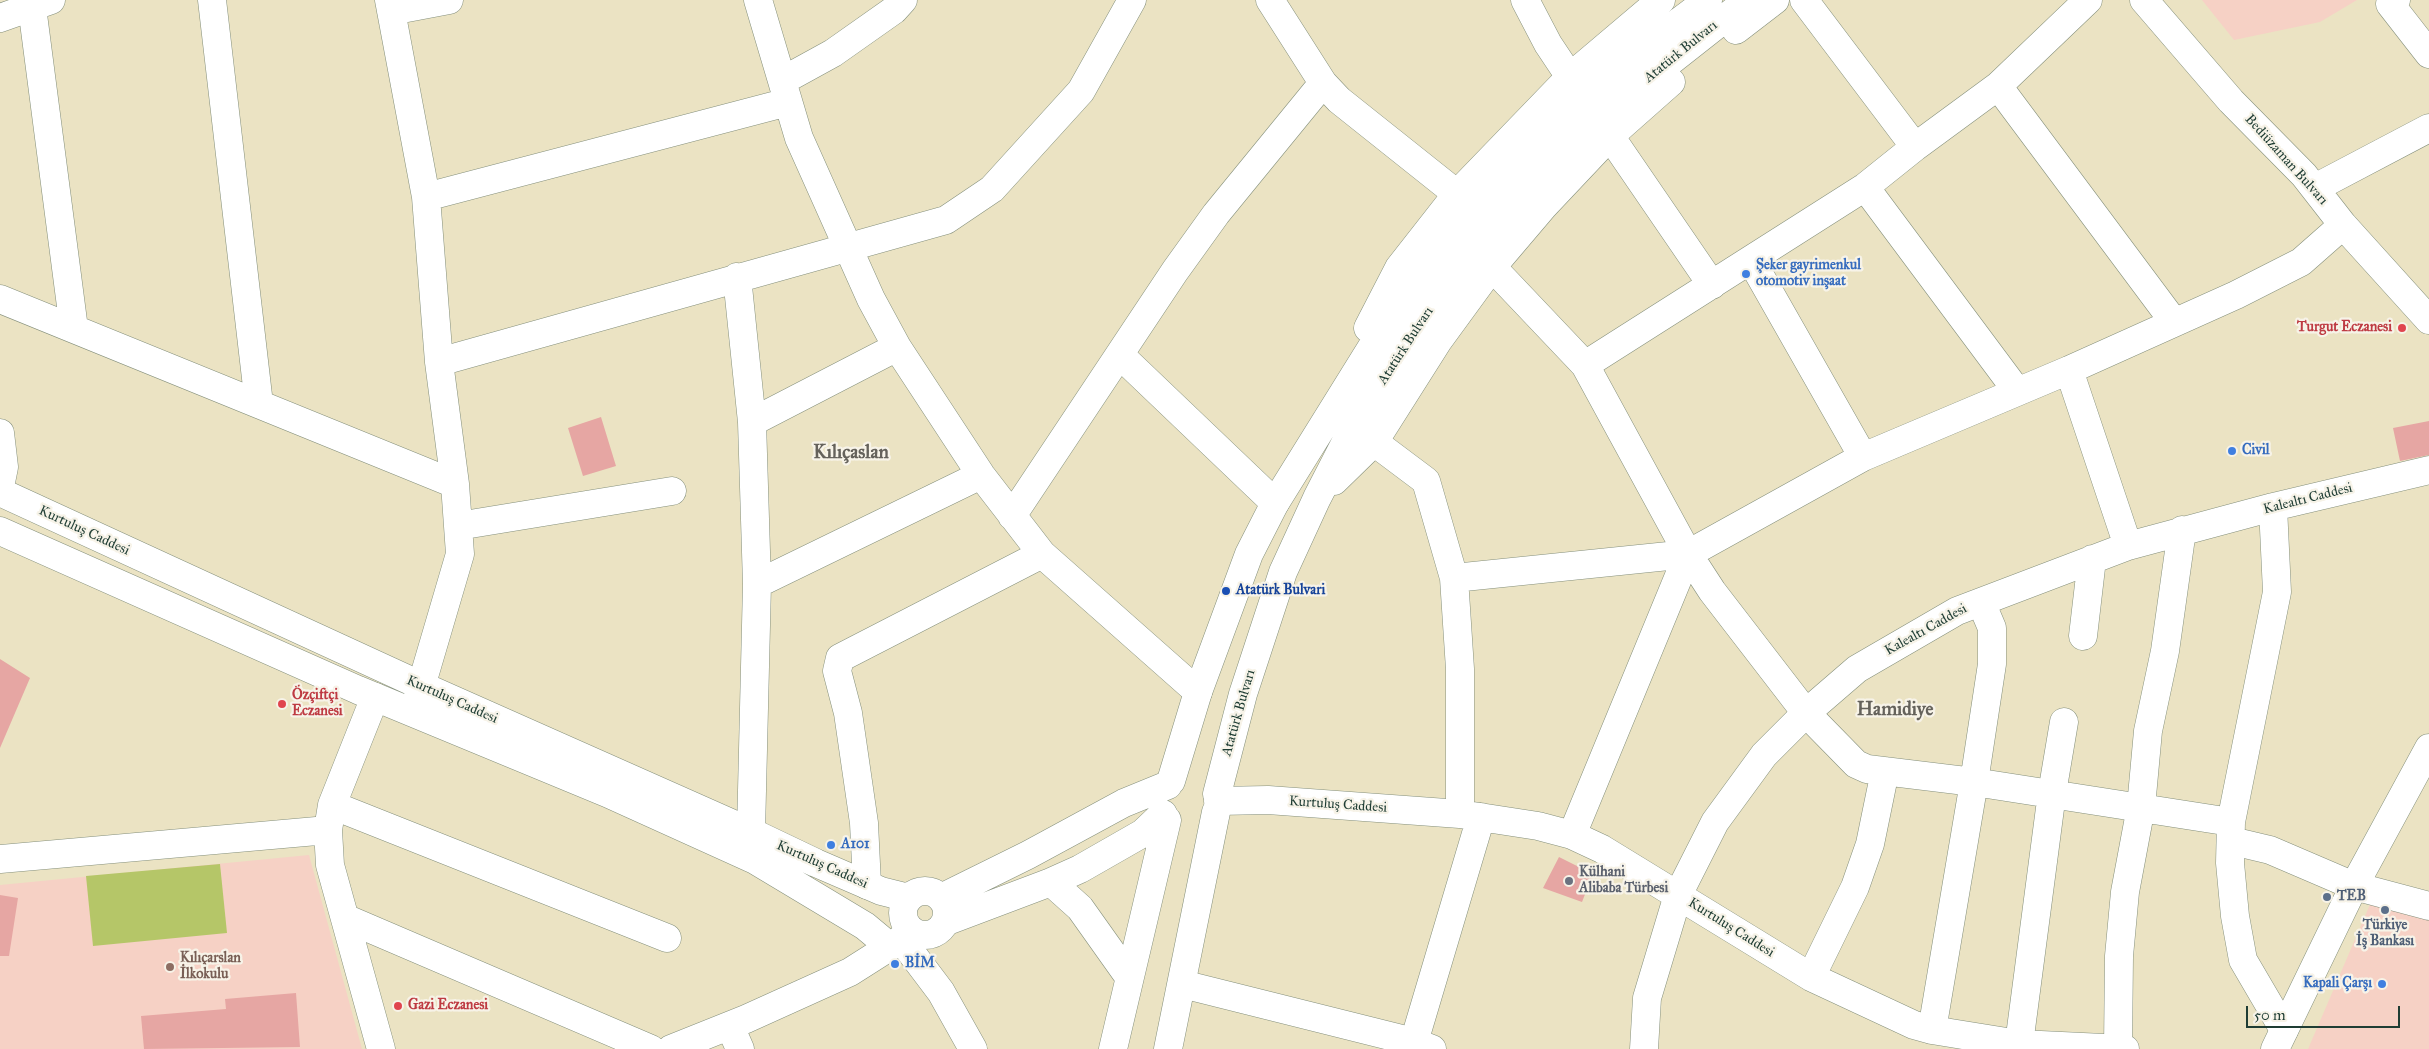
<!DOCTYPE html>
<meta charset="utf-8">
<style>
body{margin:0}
#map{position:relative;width:2429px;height:1049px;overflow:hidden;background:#ebe3c3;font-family:"IM FELL Great Primer",serif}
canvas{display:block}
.scale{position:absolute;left:2246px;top:1006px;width:154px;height:22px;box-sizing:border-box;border:2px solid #1f3d34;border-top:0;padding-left:6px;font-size:15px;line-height:18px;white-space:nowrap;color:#1f3d34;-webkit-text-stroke:4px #f7f3e8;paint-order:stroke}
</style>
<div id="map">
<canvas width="2429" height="1049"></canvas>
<div class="scale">50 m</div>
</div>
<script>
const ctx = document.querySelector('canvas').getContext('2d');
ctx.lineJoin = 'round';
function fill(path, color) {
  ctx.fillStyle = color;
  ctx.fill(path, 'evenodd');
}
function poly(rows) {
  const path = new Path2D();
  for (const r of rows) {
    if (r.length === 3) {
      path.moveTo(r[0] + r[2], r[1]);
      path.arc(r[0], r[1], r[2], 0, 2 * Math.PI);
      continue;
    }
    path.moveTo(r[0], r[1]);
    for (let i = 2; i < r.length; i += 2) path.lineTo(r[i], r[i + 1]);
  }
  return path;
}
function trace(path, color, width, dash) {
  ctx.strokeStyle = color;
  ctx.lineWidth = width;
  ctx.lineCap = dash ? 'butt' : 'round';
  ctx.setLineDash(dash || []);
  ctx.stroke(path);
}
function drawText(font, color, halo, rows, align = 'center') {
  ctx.font = font + ' "IM FELL Great Primer",serif';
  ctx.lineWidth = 4.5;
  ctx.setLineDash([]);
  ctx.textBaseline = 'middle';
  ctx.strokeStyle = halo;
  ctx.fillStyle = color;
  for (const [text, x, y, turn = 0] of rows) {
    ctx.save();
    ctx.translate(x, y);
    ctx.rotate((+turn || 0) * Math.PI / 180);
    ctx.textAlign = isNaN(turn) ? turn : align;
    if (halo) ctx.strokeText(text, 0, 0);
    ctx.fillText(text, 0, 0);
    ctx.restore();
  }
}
const built = poly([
 [2202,0,2357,0,2320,22,2234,40],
 [309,855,362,1049,0,1049,0,885],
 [2371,902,2429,918,2429,1049,2308,1049]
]);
const green = poly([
 [220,864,227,933,93,946,86,876]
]);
const building = poly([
 [601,417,616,466,583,476,568,428],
 [2429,421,2429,455,2400,461,2393,428],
 [0,659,30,678,0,748],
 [1559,857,1593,874,1582,902,1543,888],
 [0,895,18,898,9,956,0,956],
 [296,993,300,1047,144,1049,141,1016,226,1009,225,999]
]);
const minor = poly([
 [212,0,259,404],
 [389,0,426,197,439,362,455,484,460,554,415,707],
 [758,0,799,138,871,299,897,347,981,475,1042,554,1198,692],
 [1270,0,1323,83,1339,100,1457,194],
 [1525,0,1548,44,1570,77],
 [1804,0,1915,147],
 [2144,0,2231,101,2304,175,2343,225,2429,320],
 [2396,0,2390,4,2429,54],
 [32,7,74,329],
 [391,11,449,0],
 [0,18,51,0],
 [782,81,833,53,894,10,903,0],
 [1998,86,2174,322],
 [1610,136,1712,285],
 [1865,187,2017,391],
 [2315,188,2429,128],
 [426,197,788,102],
 [1751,260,1863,457],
 [1492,267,1585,365,1688,554,1712,591,1806,713,1856,764,1867,769,1974,782,2231,822],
 [737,277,752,422,757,584,751,832],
 [0,299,455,484],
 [1120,355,1275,503],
 [439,362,946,220,992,189,1081,91,1132,0],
 [1585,365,1865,187,1915,147,1998,86,2088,0],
 [2069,370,2128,546],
 [752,422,897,347],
 [0,433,4,467,0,487],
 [1374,442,1426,481,1454,578,1460,669,1460,814],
 [2273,507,2277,592,2231,822,2230,863,2235,916,2243,960,2284,1030],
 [1012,516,1175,271,1216,214,1323,83],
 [458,526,672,491],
 [1454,578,1688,554,1863,457,2069,370,2236,295,2301,262,2343,225],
 [757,584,981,475],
 [2083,636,2092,559],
 [375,697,332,805,328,830,330,865,381,1049],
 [1218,801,1268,800,1460,814,1538,826,1572,835,1602,849,1811,977,1914,1025,1932,1030,2019,1044,2125,1049],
 [332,805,667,938],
 [1572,835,1688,554],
 [2232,841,2270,850,2354,886,2429,906],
 [0,859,328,830],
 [867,885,864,823,848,713,837,671,840,658,1042,554],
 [345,918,651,1049],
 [901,939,941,992,973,1049],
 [1811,977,1855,887,1870,844,1885,771],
 [1182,984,1414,1042,1432,1049],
 [730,1026,740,1049],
 [1932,1030,1974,782,1992,664,1992,628,1981,602],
 [1414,1042,1481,817],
 [2019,1044,2052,793,2064,722],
 [2118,1048,2119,956,2125,892,2141,807,2148,731,2165,651,2182,530],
 [671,1049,746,1019,850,972,913,932],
 [1644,1049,1647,998,1678,895,1715,822,1764,755,1806,713,1857,669,1957,611,2128,546,2273,507,2429,470]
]);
const major = poly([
 [1736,30,1775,0],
 [1368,328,1399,268,1457,194,1570,77,1661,0],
 [1334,481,1374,442,1438,341,1492,267,1543,207,1610,136,1671,82],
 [0,492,422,686,751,832,816,863,881,891,909,898],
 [0,531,358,690,607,793,755,860,865,926,889,946],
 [1171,781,1198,692,1249,554,1275,503,1385,326,1480,203,1557,125,1648,45,1708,0],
 [1217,794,1243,694,1283,572,1317,498,1352,430,1418,324,1504,214,1616,104,1748,0],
 [1051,882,1080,869,1143,833,1163,814],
 [925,913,22],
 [941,898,1028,855,1124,803,1168,785],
 [945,922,1051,882,1080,908,1129,977],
 [1113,1049,1167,820],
 [1168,1049,1216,812],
 [2275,1049,2354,886,2429,748]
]);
const markers = [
 [1746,274,5,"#3f7fe0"],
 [2402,328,5,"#e0444e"],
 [2232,451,5,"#3f7fe0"],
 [1226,591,5,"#1a4fb4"],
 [282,704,5,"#e0444e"],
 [831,845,5,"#3f7fe0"],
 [1569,881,5,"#6b7280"],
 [2327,897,5,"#5c6f8a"],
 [2385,910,5,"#5c6f8a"],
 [895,964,5,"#3f7fe0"],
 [170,967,5,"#8d6e63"],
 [2382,984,5,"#3f7fe0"],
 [398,1006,5,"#e0444e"]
];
const streetNames = [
 ["Atatürk Bulvarı",1681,52,-39],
 ["Bediüzaman Bulvarı",2286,160,48],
 ["Atatürk Bulvarı",1406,346,-57],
 ["Kalealtı Caddesi",2308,499,-14],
 ["Kurtuluş Caddesi",84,531,25],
 ["Kalealtı Caddesi",1926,630,-29],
 ["Kurtuluş Caddesi",452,700,24],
 ["Atatürk Bulvarı",1239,713,-74],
 ["Kurtuluş Caddesi",1338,805,4],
 ["Kurtuluş Caddesi",822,865,24],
 ["Kurtuluş Caddesi",1731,928,32]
];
const shopNames = [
 ["Şeker gayrimenkul",1756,266],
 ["otomotiv inşaat",1756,282],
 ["Civil",2242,451],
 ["A101",841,845],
 ["BİM",905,964],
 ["Kapali Çarşı",2372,984,"right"]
];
const healthNames = [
 ["Turgut Eczanesi",2392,328,"right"],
 ["Özçiftçi",292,696],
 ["Eczanesi",292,712],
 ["Gazi Eczanesi",408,1006]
];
const transitNames = [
 ["Atatürk Bulvari",1236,591]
];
const worshipNames = [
 ["Külhani",1579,873],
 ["Alibaba Türbesi",1579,889]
];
const serviceNames = [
 ["TEB",2337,897],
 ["Türkiye",2385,926,"center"],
 ["İş Bankası",2385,942,"center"]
];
const educationNames = [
 ["Kılıçarslan",180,959],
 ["İlkokulu",180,975]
];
const districtNames = [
 ["Kılıçaslan",851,453],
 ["Hamidiye",1895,710]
];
fill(built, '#f6d1c5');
fill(green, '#b5c668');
fill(building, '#e6a6a3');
trace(minor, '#85907c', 29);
trace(major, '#85907c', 29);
trace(minor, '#fff', 28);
trace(major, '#fff', 28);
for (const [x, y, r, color] of markers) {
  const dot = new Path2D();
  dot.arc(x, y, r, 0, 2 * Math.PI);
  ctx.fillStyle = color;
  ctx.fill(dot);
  trace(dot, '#f7f3e8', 2);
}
drawText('14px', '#1f3d34', '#f7f3e8', streetNames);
drawText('bold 14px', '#366cbe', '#f7f3e8', shopNames, 'left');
drawText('bold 14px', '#be3a42', '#f7f3e8', healthNames, 'left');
drawText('bold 14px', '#164399', '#f7f3e8', transitNames, 'left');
drawText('bold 14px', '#5b616d', '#f7f3e8', worshipNames, 'left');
drawText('bold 14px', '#4e5e75', '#f7f3e8', serviceNames, 'left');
drawText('bold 14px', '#785e54', '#f7f3e8', educationNames, 'left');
drawText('bold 19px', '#65625b', '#f7f3e8', districtNames);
</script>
